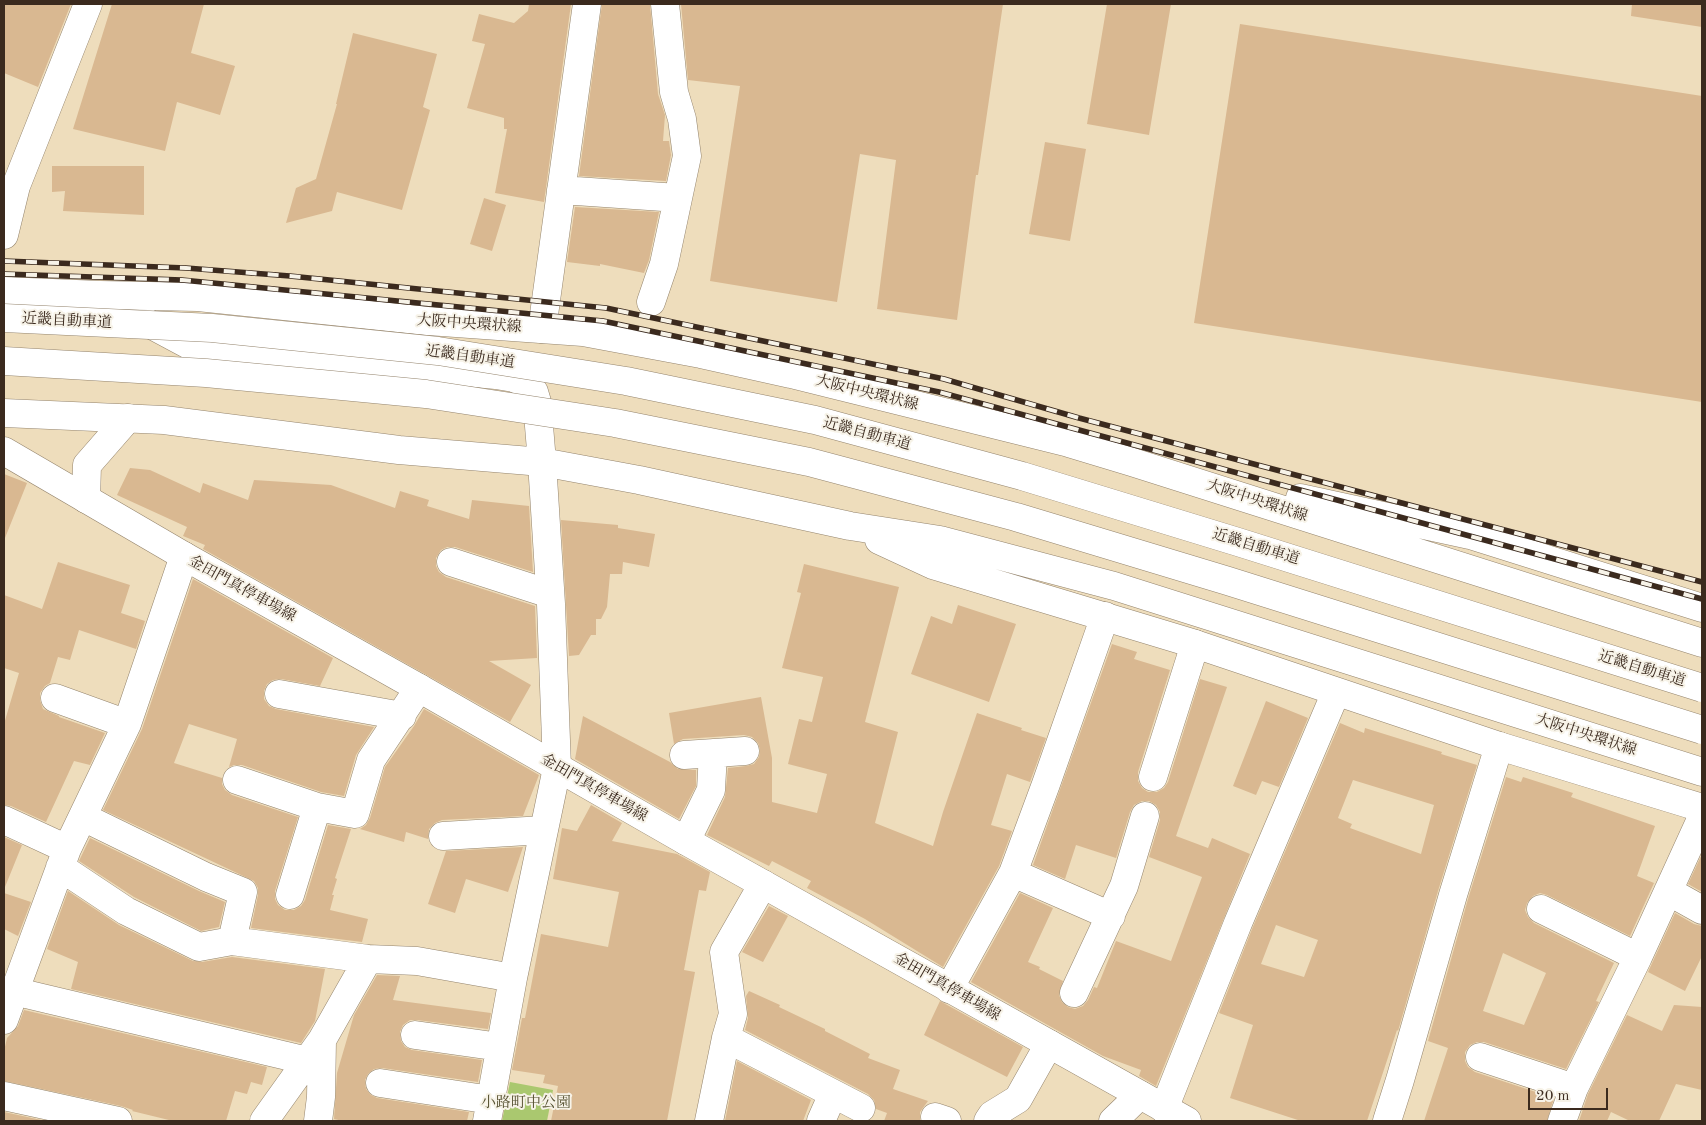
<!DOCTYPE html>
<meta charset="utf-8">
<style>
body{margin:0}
#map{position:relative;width:1706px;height:1125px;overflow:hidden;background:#eeddbc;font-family:"Old Standard TT",serif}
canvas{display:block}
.frame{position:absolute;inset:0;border:5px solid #3b2a1e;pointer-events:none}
.scale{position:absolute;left:1528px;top:1088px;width:80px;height:22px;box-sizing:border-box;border:2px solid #3b2a1e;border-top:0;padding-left:6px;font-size:15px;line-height:18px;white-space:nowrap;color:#3b2a1e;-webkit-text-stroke:4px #f7f3e8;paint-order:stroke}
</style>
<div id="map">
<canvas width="1706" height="1125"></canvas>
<div class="frame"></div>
<div class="scale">20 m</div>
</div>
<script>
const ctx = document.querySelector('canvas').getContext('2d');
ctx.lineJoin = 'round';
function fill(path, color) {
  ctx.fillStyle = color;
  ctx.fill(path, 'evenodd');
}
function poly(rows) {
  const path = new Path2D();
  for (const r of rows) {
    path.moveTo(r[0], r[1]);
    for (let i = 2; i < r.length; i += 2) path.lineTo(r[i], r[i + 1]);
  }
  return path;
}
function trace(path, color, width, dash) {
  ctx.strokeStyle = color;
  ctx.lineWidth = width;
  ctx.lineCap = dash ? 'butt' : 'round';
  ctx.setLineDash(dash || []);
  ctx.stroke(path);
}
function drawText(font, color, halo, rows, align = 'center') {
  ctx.font = font + ' "Old Standard TT","Noto Serif JP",serif';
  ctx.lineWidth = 4;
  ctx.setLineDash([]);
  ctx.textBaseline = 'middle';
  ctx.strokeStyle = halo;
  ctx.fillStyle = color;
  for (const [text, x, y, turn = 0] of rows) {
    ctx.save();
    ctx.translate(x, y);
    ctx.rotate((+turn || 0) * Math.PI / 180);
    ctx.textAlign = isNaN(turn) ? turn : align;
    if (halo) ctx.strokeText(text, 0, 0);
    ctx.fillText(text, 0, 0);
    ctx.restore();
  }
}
const green = poly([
 [510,1082,553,1090,547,1121,502,1121]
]);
const building = poly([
 [4,4,71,4,38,87,4,73],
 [112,4,204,4,191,53,235,66,220,115,177,102,165,151,73,129],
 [529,4,571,4,544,202,495,193,507,129,504,129,504,118,467,108,485,44,472,41,479,14,514,23,528,11],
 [602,4,650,4,658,94,665,115,663,141,669,141,671,155,666,181,579,176],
 [681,4,1003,4,978,175,976,175,957,320,877,309,896,160,860,154,837,302,710,281,740,86,688,80],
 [1107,4,1171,4,1149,135,1087,124],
 [1632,4,1702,4,1702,27,1631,16],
 [1240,24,1702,96,1702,402,1194,323],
 [353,33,437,54,423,107,430,110,402,210,337,192,332,211,286,223,296,188,316,179,337,104,336,104],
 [1045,142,1086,149,1070,241,1029,234],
 [52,166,144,166,144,215,63,211,65,191,52,192],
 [484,198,506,205,492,251,470,244],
 [575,207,659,212,649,260,644,273,600,264,600,266,567,262],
 [130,468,150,470,200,493,203,483,248,500,254,480,331,485,395,508,400,491,429,500,427,506,469,519,472,500,529,506,533,572,455,547,447,547,441,550,436,558,436,566,439,572,446,577,535,606,537,658,489,661,531,685,510,722,203,549,205,545,183,536,187,527,117,495],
 [4,474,27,483,5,538,4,538],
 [561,520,618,525,618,528,655,534,649,567,623,562,622,574,610,574,607,607,601,619,596,619,596,635,591,635,579,655,569,656],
 [58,562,130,585,121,613,145,621,136,649,79,630,70,660,58,657,50,683,45,686,40,693,40,700,43,709,59,716,59,717,105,733,90,765,74,761,46,822,11,806,4,805,4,724,19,673,4,668,4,595,42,609],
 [804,564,899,587,865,722,898,732,875,823,933,846,943,812,977,713,1022,728,1021,730,1046,738,1030,782,1007,774,991,825,1012,831,999,866,943,967,865,919,807,888,811,881,772,861,769,866,707,835,725,797,728,768,746,766,754,764,759,757,760,750,758,743,752,737,744,735,683,739,674,744,669,713,761,697,772,758,772,802,817,813,827,774,788,764,799,719,812,722,823,677,782,668,801,593,797,592],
 [193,579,333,658,320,686,281,679,273,680,267,684,264,691,264,699,269,706,276,709,374,727,356,755,344,796,321,792,242,765,234,765,229,767,237,739,189,724,174,763,222,778,222,784,225,790,232,795,298,817,275,891,275,899,278,905,285,910,294,910,301,906,305,900,328,825,351,829,335,878,337,879,332,895,334,895,330,910,368,919,362,942,251,928,258,895,258,888,254,881,103,810,142,729],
 [958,605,1016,624,989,702,911,674,931,616,952,624],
 [1112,644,1137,652,1134,659,1170,670,1138,772,1138,781,1142,788,1148,792,1157,792,1164,788,1168,782,1200,679,1227,687,1176,836,1208,848,1212,838,1250,854,1156,1086,1139,1076,1141,1070,1103,1056,971,982,1020,893,1053,908,1028,962,1040,967,1039,969,1063,981,1059,995,1062,1002,1068,1007,1075,1009,1083,1006,1088,1000,1094,987,1097,988,1116,941,1171,961,1202,877,1149,857,1160,820,1160,812,1156,805,1149,801,1142,801,1134,805,1130,812,1116,858,1076,845,1065,879,1033,865],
 [1266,701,1308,718,1279,787,1262,781,1256,795,1233,786],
 [424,709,539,775,523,816,442,820,435,823,429,829,428,839,406,832,404,842,360,829,366,825,370,818,385,767,414,726],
 [583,716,670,762,678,769,696,770,696,786,679,819,575,759],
 [1340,723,1364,733,1365,728,1442,752,1441,754,1477,765,1438,891,1398,1031,1397,1030,1367,1121,1301,1121,1230,1098,1253,1025,1219,1013,1252,929],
 [1353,780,1434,805,1421,854,1350,828,1352,824,1338,818],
 [1276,925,1318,940,1304,977,1261,964],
 [1506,777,1521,782,1523,777,1573,793,1571,797,1655,826,1637,876,1654,883,1630,936,1547,895,1540,893,1533,896,1527,903,1525,910,1528,917,1534,923,1614,963,1596,1001,1599,1002,1566,1069,1484,1042,1477,1042,1470,1045,1465,1052,1465,1061,1468,1067,1475,1072,1554,1098,1547,1121,1424,1121,1448,1048,1428,1041,1468,899],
 [1503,953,1546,973,1524,1025,1483,1011],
 [591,805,622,823,612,841,677,854,710,872,706,891,699,890,684,970,695,972,667,1121,551,1121,558,1086,543,1083,545,1075,512,1070,522,1018,525,1018,541,934,608,947,619,892,553,879,562,828,577,831],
 [4,837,22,845,5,887,4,887],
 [90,838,199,891,225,902,219,927,201,931,134,897,79,861],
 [523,847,508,892,466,879,455,913,428,904,446,851],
 [1702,854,1702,892,1688,884],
 [68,891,119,925,193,961,202,962,232,957,325,969,315,1021,301,1043,71,989,78,962,47,949],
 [4,893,31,902,18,936,4,929],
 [769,906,788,916,763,962,742,952],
 [1675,913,1694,924,1702,926,1702,956,1685,991,1648,972],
 [377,975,400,976,393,1000,491,1013,488,1029,417,1020,410,1020,403,1025,400,1032,401,1041,405,1047,412,1050,482,1060,478,1082,382,1068,374,1069,368,1074,365,1080,366,1089,371,1095,377,1098,469,1112,467,1121,343,1121,334,1119,337,1073,354,1015],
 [749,991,780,1005,779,1007,825,1029,825,1031,870,1054,868,1058,900,1070,893,1089,928,1101,920,1112,920,1121,884,1121,887,1113,876,1109,874,1100,868,1094,745,1030,748,1018,746,996],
 [940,1001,1023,1047,1007,1077,924,1035],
 [1674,1005,1702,1007,1702,1090,1676,1084,1659,1121,1630,1121,1611,1112,1607,1121,1579,1121,1588,1094,1627,1015,1662,1031],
 [24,1010,267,1067,262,1085,251,1082,247,1094,235,1091,226,1121,173,1121,132,1111,133,1110,121,1106,4,1081,4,1051,7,1038,18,1026],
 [737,1061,811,1100,803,1121,725,1121],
 [4,1112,46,1121,4,1121]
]);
const minor = poly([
 [561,190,678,198],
 [4,235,16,186,88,4],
 [651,302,664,264,687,156,682,119,674,92,665,4],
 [542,329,587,4],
 [86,499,87,465,128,418],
 [451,562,550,594],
 [279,694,402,716],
 [55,698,127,724],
 [684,755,745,751],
 [1153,777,1195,644],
 [237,780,317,807,355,814,371,760,419,688],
 [83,817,206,877,243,892,232,941,368,959,417,961,513,978],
 [4,820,67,849],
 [443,836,544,830],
 [686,841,711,790,713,753],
 [60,867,126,911,199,947,232,941],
 [1013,873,1111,916],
 [1668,891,1702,910],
 [290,895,317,807],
 [1541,909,1638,957],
 [949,989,1013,873,1046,784,1105,616],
 [13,991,308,1061],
 [1074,993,1124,886,1145,816],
 [4,1020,67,849,127,724,184,556],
 [415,1035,500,1047],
 [726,1038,861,1108],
 [1480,1057,1574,1088],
 [380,1083,491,1100],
 [4,1096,118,1121],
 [1164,1109,1238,923,1336,692],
 [935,1117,947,1121],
 [264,1121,322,1040,368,959],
 [318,1121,321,1097,322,1040],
 [487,1121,513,978,557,768,551,604,542,462],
 [709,1121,726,1038,733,1014,724,952,763,884],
 [821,1121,833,1094],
 [988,1121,992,1115,1018,1099,1049,1044],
 [1113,1121,1140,1095],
 [1387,1121,1400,1080,1453,895,1499,746],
 [1562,1121,1574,1088,1638,957,1702,817]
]);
const major = poly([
 [4,291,100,295,198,297,428,321,583,332,701,354,791,374,1069,443,1132,462,1702,643],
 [146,322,189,345,496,375,514,378,529,385,534,392,537,402,542,462],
 [4,413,164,420,399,450,542,462,639,480,850,526,940,540,1114,586,1702,772],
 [4,451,184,556,419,688,686,841,1187,1121],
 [1300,498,1470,535,1702,608],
 [879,540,933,565,1195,644,1499,746,1702,808]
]);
const rail = poly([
 [4,261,186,268,290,276,606,308,944,379,1079,418,1702,582],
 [4,274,182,280,603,321,939,392,1702,599]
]);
const highwayBridge = poly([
 [4,318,212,328,438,351,626,381,815,420,1022,476,1238,542,1702,688],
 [4,361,206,373,426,394,615,423,809,462,1016,517,1228,581,1702,730]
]);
const streetNames = [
 ["近畿自動車道",67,321,3],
 ["大阪中央環状線",469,324,4],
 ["近畿自動車道",470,357,8],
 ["大阪中央環状線",867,393,14],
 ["近畿自動車道",867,434,15],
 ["大阪中央環状線",1257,501,18],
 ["近畿自動車道",1256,547,17],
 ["金田門真停車場線",242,589,29],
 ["近畿自動車道",1642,669,17],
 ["大阪中央環状線",1586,735,18],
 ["金田門真停車場線",594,788,30],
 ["金田門真停車場線",947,987,30]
];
const parkNames = [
 ["小路町中公園",526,1103]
];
fill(green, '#aac86f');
fill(building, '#d9b891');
trace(minor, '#94846d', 29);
trace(major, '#94846d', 29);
trace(minor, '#fff', 28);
trace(major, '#fff', 28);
trace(rail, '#3b2a1e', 5.5);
trace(rail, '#f7f3e8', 4, [11]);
trace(highwayBridge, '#94846d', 29, []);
trace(highwayBridge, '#fff', 28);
drawText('15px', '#3b2a1e', '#f7f3e8', streetNames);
drawText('15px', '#575232', '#f7f3e8', parkNames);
</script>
